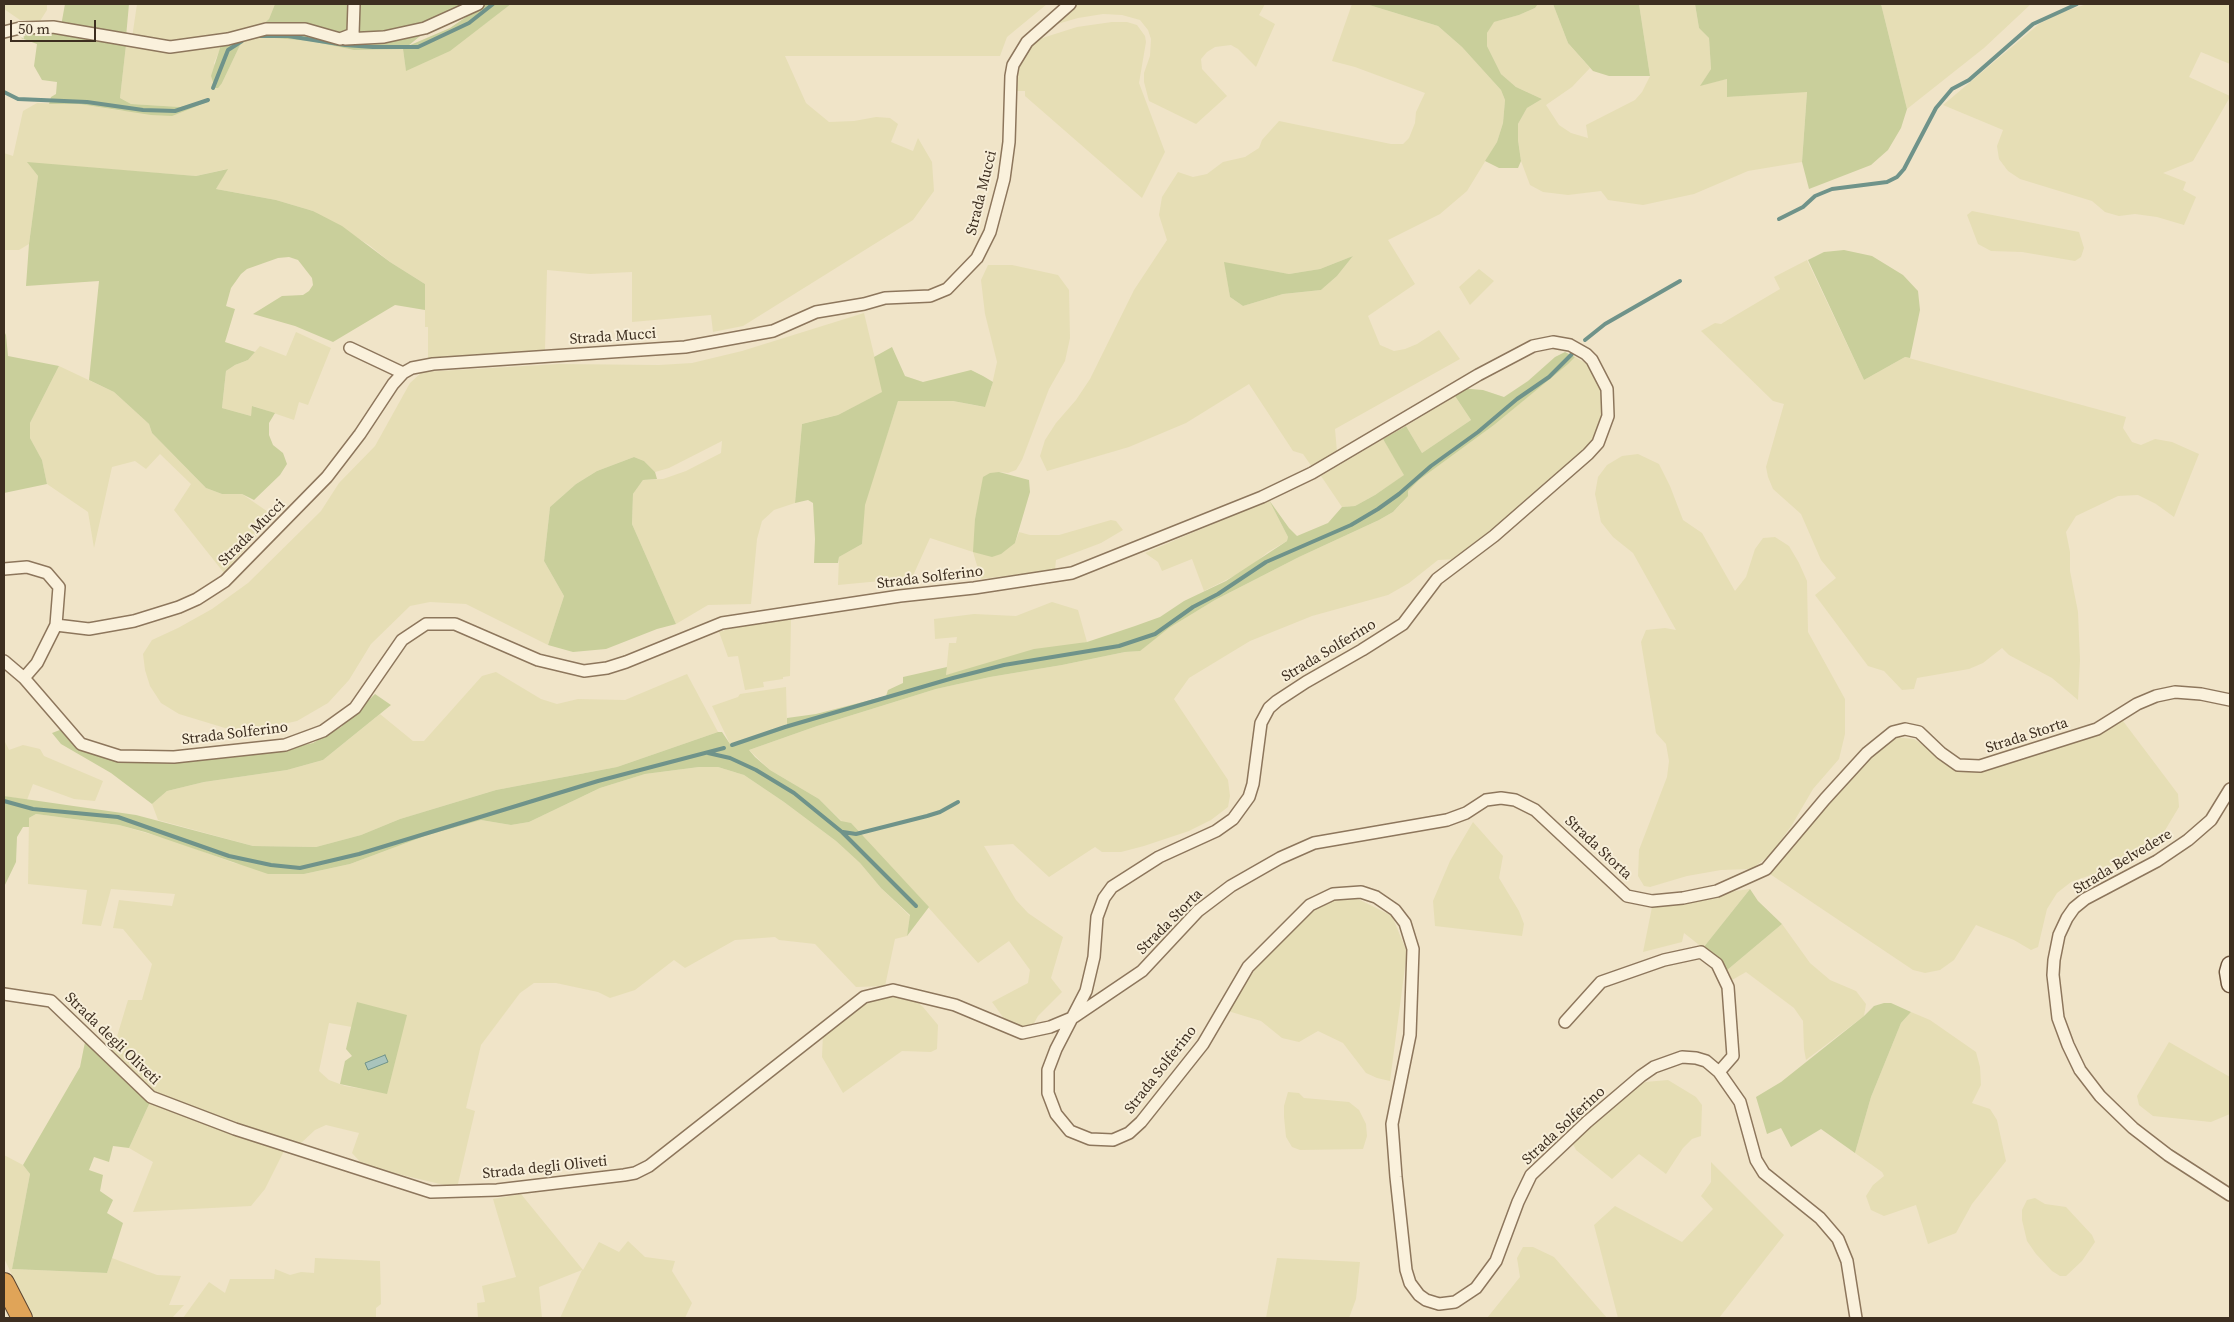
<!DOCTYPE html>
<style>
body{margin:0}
#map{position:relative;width:2234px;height:1322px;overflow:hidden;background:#f0e4c8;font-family:"Source Serif 4",serif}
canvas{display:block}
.frame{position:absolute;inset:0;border:5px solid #3d2e20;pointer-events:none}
.scale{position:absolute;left:10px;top:20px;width:86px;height:22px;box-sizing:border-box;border:2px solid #3d2e20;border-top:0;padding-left:6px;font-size:15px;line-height:18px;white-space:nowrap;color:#3d2e20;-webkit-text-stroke:4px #f7eed8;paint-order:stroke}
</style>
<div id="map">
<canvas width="2234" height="1322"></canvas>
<div class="frame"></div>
<div class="scale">50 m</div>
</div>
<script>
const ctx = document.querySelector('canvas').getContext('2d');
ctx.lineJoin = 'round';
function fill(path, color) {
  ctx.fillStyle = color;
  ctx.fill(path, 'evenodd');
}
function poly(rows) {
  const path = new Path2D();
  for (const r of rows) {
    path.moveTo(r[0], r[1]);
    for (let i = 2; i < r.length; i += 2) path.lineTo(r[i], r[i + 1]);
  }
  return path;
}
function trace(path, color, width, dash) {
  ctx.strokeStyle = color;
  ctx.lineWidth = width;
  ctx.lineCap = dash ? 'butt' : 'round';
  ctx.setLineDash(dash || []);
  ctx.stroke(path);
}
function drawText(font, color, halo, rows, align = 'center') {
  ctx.font = font + ' "Source Serif 4",serif';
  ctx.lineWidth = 4;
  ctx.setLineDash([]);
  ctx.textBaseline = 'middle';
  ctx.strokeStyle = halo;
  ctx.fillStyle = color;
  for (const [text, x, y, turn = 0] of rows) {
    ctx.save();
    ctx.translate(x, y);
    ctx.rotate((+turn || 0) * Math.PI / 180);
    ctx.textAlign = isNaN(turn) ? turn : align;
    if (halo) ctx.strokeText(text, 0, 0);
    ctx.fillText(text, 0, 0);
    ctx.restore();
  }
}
const farmland = poly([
 [4,4,47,4,47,10,40,21,20,20,4,9],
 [137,4,275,4,269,19,260,27,232,35,165,44,132,38],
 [511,4,1047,4,1007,37,1000,56,785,56,806,103,829,122,854,121,876,117,890,118,898,124,891,142,913,151,918,138,932,162,934,191,913,220,743,326,713,332,711,315,632,322,632,272,590,274,547,270,545,350,428,358,428,327,425,327,425,284,390,262,369,245,313,211,276,200,216,189,227,169,196,176,28,163,38,176,29,244,19,250,4,250,4,153,13,156,23,111,37,103,79,104,123,111,187,109,201,105,209,99,180,107,131,104,120,98,126,45,222,45,214,63,222,83,242,41,262,37,310,41,354,50,403,49,406,70,483,25],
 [1073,4,1265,4,1259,15,1275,24,1256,67,1238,49,1231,45,1215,47,1207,52,1201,59,1202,69,1227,96,1196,124,1149,101,1144,82,1144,73,1150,56,1151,39,1148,30,1140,20,1122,15,1103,14,1078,18,1043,28],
 [1352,4,1366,4,1438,26,1462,47,1501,90,1505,100,1503,123,1497,142,1467,191,1440,214,1388,240,1415,284,1368,316,1380,345,1394,351,1405,349,1417,344,1439,330,1460,359,1335,429,1337,452,1312,467,1303,454,1293,451,1249,384,1186,423,1129,447,1047,471,1040,456,1045,440,1056,423,1076,400,1090,379,1134,290,1167,240,1159,215,1162,197,1178,172,1193,177,1207,174,1223,162,1245,157,1259,148,1262,140,1279,121,1391,144,1403,144,1409,138,1415,123,1416,112,1425,93,1355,67,1332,61],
 [1353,256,1337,276,1321,290,1283,294,1243,306,1230,297,1225,263,1289,274,1320,269],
 [1538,4,1553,4,1568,43,1590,68,1572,87,1546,105,1559,125,1571,133,1588,138,1586,125,1635,100,1642,92,1650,76,1639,4,1695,4,1699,28,1709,38,1711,69,1701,85,1727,79,1728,97,1807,91,1802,162,1748,171,1694,194,1643,205,1608,200,1601,191,1568,195,1543,192,1530,185,1521,161,1518,140,1518,124,1527,108,1542,99,1516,87,1501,74,1487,46,1487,33,1493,22,1519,15,1535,8],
 [1881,4,2031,4,1984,48,1907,109],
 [2087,4,2230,4,2230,64,2201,52,2189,77,2230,96,2230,97,2193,161,2163,173,2186,182,2183,190,2196,197,2184,225,2157,217,2135,214,2119,216,2105,212,2092,201,2020,179,2008,171,1999,159,1997,146,2003,130,1943,105,2039,24,2060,13],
 [1112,22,1127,22,1137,25,1145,36,1146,42,1139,83,1165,152,1142,198,1025,96,1025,91,1014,91,1014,73,1036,40,1077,27],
 [1972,211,2079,232,2084,248,2081,257,2075,261,2022,252,1991,251,1978,244,1967,215],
 [1807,260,1864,380,1905,357,2126,417,2123,428,2132,442,2141,445,2155,439,2172,442,2199,454,2174,517,2156,504,2138,495,2118,496,2076,516,2066,532,2070,552,2070,571,2078,612,2080,660,2078,700,2052,678,2009,655,2002,648,1983,663,1969,669,1917,678,1914,689,1902,690,1884,671,1868,666,1815,595,1836,578,1821,560,1801,514,1773,489,1768,477,1766,467,1784,404,1773,401,1701,331,1715,323,1721,324,1780,289,1774,277],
 [988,265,1012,265,1058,275,1069,290,1070,338,1065,361,1049,389,1022,460,1016,470,1008,473,999,472,981,494,975,519,1015,543,1019,532,1030,535,1059,535,1111,520,1116,521,1123,530,1101,543,1056,560,1055,570,981,579,973,552,930,538,912,578,838,585,839,557,862,544,864,505,898,401,953,401,984,407,991,389,997,362,985,314,981,280],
 [1479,269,1494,281,1470,305,1459,287],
 [864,313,883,392,838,415,802,424,795,503,774,510,762,521,757,539,751,604,708,605,676,624,632,524,633,494,643,480,663,479,686,471,721,453,722,441,669,468,655,472,644,461,634,457,597,471,576,484,550,507,544,561,564,596,548,645,466,604,430,602,410,606,371,644,349,680,328,703,297,721,252,731,225,728,179,714,161,703,150,686,145,670,143,654,152,640,178,628,212,609,248,583,321,511,339,483,375,446,410,383,422,372,559,364,659,365,692,363,742,351],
 [296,332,331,348,308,405,299,402,294,420,253,406,251,416,222,408,226,371,235,365,248,360,260,346,286,356],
 [1575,357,1587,364,1598,377,1601,387,1605,408,1595,442,1515,515,1457,559,1438,560,1409,583,1388,595,1312,616,1250,641,1189,678,1174,699,1228,780,1230,796,1228,807,1211,820,1189,831,1144,846,1121,852,1102,852,1095,847,1049,877,1013,844,984,846,1016,900,1028,913,1063,937,1051,978,1062,992,1038,1016,1033,1025,1021,1029,1005,1020,992,1002,1028,983,1030,970,1009,941,978,963,911,888,819,799,770,770,749,750,817,726,936,689,990,677,1062,665,1125,652,1139,651,1169,628,1215,600,1299,557,1379,520,1393,512,1401,504,1408,491,1419,480,1494,425],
 [59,366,114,392,149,424,152,433,206,488,222,494,242,494,274,516,224,573,174,510,191,484,160,454,146,469,135,461,112,467,94,548,88,512,47,484,42,460,30,438,30,423],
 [1455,396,1471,420,1422,453,1406,426],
 [1383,439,1405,475,1375,495,1355,506,1342,507,1321,476],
 [1638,454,1659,464,1670,486,1683,520,1702,533,1735,591,1746,577,1755,549,1763,538,1775,537,1789,546,1799,563,1807,581,1808,632,1845,699,1845,734,1839,759,1813,789,1792,825,1771,854,1752,869,1721,870,1687,876,1650,887,1644,886,1638,876,1639,850,1667,777,1669,761,1666,744,1656,733,1641,642,1646,630,1665,628,1676,630,1633,553,1613,537,1601,522,1595,494,1598,477,1607,465,1622,456],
 [1269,500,1288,537,1287,541,1268,552,1246,570,1204,591,1192,559,1162,571,1158,562,1145,553],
 [1052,602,1078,610,1087,642,946,675,949,643,956,643,957,637,935,639,934,619,974,614,1016,616],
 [791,619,790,676,783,677,783,679,763,682,764,687,745,690,738,656,728,657,719,632,738,626],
 [496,672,541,699,557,704,578,699,625,700,687,674,718,732,617,767,496,790,400,819,361,835,316,847,253,846,158,820,152,804,167,791,204,782,287,770,323,760,380,714,413,741,424,741,482,676],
 [786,687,787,725,730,744,712,706,738,697,740,694],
 [2120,717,2178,794,2179,807,2164,832,2102,871,2071,882,2057,893,2047,909,2038,947,2031,950,2014,940,1976,925,1954,960,1940,970,1925,973,1913,970,1767,872,1857,766,1894,737,1914,739,1943,758,1964,770,1974,772,2076,739],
 [4,740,9,750,23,745,40,749,44,756,103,781,95,801,74,799,33,784,27,800,4,796],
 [699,767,718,767,744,775,784,802,836,841,860,863,881,888,910,916,907,936,895,939,885,986,856,987,815,944,779,940,775,937,735,940,685,968,674,960,635,990,610,998,598,992,556,983,534,983,520,993,481,1045,466,1108,475,1111,457,1188,364,1166,352,1153,359,1133,326,1125,315,1130,300,1144,210,1117,152,1093,112,1053,128,1000,142,1000,152,964,123,929,113,928,119,900,172,906,175,894,111,889,101,926,82,924,87,890,28,884,29,818,36,814,119,825,177,842,234,863,304,874,350,864,425,836,481,820,511,825,529,822,600,788,645,774],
 [358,1002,387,1093,345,1086,329,1080,319,1071,329,1023,352,1027],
 [1473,822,1503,856,1499,878,1519,911,1524,924,1522,936,1435,926,1433,901,1450,861],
 [1750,889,1703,948,1684,933,1682,942,1643,952,1653,902],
 [1342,898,1358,899,1392,916,1407,952,1390,1081,1377,1078,1366,1073,1343,1043,1318,1031,1299,1042,1282,1038,1261,1021,1228,1011,1254,971,1289,929,1321,903],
 [1782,924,1810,963,1830,980,1856,991,1866,1004,1864,1016,1806,1060,1804,1049,1803,1021,1794,1008,1746,972,1732,980,1726,971],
 [892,994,912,997,923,1007,938,1025,937,1049,931,1052,902,1051,843,1093,822,1057,823,1033,866,999],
 [1911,1012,1930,1020,1976,1052,1980,1067,1981,1085,1972,1103,1990,1109,1997,1120,2006,1161,1972,1204,1956,1233,1928,1244,1916,1205,1884,1216,1871,1210,1866,1196,1873,1185,1884,1176,1882,1172,1855,1153,1871,1097,1901,1023],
 [2169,1042,2230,1077,2230,1114,2211,1122,2153,1116,2139,1105,2137,1096],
 [1668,1080,1696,1097,1702,1105,1701,1136,1692,1139,1683,1148,1666,1174,1639,1154,1612,1179,1576,1150,1573,1144,1575,1140,1634,1088,1645,1082],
 [1288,1092,1299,1093,1304,1098,1349,1102,1359,1110,1366,1124,1367,1136,1363,1149,1300,1150,1292,1147,1286,1137,1284,1117,1284,1106],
 [151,1100,286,1147,265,1189,251,1206,133,1212,153,1162,129,1148],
 [4,1155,23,1165,30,1174,12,1269,107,1273,112,1258,157,1275,181,1276,169,1305,184,1305,172,1318,32,1318,4,1258],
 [1711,1162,1784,1235,1719,1318,1618,1318,1594,1225,1615,1206,1682,1242,1713,1209,1701,1196,1711,1182],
 [521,1194,583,1270,599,1242,619,1252,628,1241,645,1257,675,1261,672,1271,692,1303,685,1318,560,1318,582,1270,539,1287,542,1318,478,1318,477,1303,485,1302,482,1286,516,1277,493,1199],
 [2035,1198,2045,1204,2066,1207,2092,1235,2095,1242,2082,1261,2066,1276,2060,1276,2052,1271,2036,1254,2027,1241,2022,1220,2022,1210,2027,1200],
 [1523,1247,1533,1247,1554,1257,1607,1318,1487,1318,1520,1277,1517,1258],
 [315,1258,380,1261,381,1304,376,1308,376,1318,183,1318,209,1282,225,1293,230,1279,274,1279,275,1269,290,1275,301,1272,314,1273],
 [1277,1258,1360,1262,1356,1299,1349,1318,1266,1318]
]);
const green = poly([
 [65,4,129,4,126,37,61,26],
 [275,4,352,4,352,25,360,18,360,4,468,4,425,32,408,46,450,28,485,4,511,4,450,51,406,71,403,49,354,50,310,41,262,37,242,41,222,83,218,88,215,88,211,76,221,45,260,27,269,19],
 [1366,4,1538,4,1535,8,1519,15,1494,22,1487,33,1487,46,1501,74,1516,87,1542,99,1527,108,1518,124,1518,140,1521,161,1518,168,1499,168,1485,161,1497,142,1503,123,1505,100,1501,90,1462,47,1438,26],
 [1553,4,1639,4,1650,76,1609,76,1593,71,1568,43],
 [1695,4,1881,4,1907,109,1901,128,1888,150,1871,165,1809,189,1802,162,1807,92,1727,97,1727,79,1700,86,1711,69,1709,38,1699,28],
 [42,31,126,45,120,98,131,104,180,107,209,99,210,101,172,116,151,115,79,104,49,104,51,97,56,94,57,82,42,80,34,66,37,44,21,38,32,32],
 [27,162,196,176,228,169,216,189,276,200,313,211,342,226,390,262,425,284,425,310,395,305,333,342,295,326,253,314,282,296,303,295,309,291,313,285,312,278,298,260,289,257,278,258,247,269,241,274,231,288,226,306,235,309,225,342,255,352,248,360,235,365,226,371,222,408,251,416,252,406,275,413,269,423,269,435,273,445,283,453,287,464,280,475,254,500,242,494,222,494,206,488,152,433,149,424,114,392,89,380,99,281,26,286,29,244,38,176],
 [1844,250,1872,256,1903,275,1918,291,1920,310,1910,358,1905,357,1864,380,1808,260,1824,252],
 [1353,256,1337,276,1321,290,1283,294,1243,306,1230,297,1224,262,1289,274,1320,269],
 [4,331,6,335,8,356,59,366,30,423,30,438,42,460,47,484,4,493],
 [892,347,905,376,923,382,971,370,983,376,993,382,985,407,953,401,898,401,865,505,862,544,839,557,838,563,814,563,815,539,813,503,808,500,795,503,802,424,838,415,882,392,874,357],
 [1565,352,1575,357,1568,364,1494,425,1419,480,1408,491,1408,496,1393,512,1379,520,1299,557,1215,600,1169,628,1140,651,1125,652,1062,665,990,677,936,689,817,726,749,750,755,757,770,770,819,799,841,821,851,823,929,907,907,936,910,915,881,888,860,863,836,841,784,802,744,775,718,767,699,767,645,774,600,788,529,822,511,825,481,820,425,836,350,864,304,874,268,874,145,832,119,825,36,814,29,818,29,827,23,827,17,837,16,862,4,887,4,796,136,815,253,846,316,847,361,835,400,819,496,790,617,767,718,732,722,732,730,744,787,725,787,718,816,714,886,696,888,690,903,683,903,677,947,667,946,675,1034,649,1087,642,1135,626,1160,617,1184,601,1226,581,1287,541,1288,537,1269,500,1289,528,1297,536,1328,523,1342,507,1355,506,1375,495,1404,475,1383,439,1406,426,1422,453,1471,420,1455,396,1466,389,1471,389,1483,390,1504,397,1528,381,1555,357],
 [634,457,644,461,655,472,657,479,643,480,633,494,632,524,676,624,657,629,606,649,573,652,548,645,564,596,544,561,550,507,576,484,597,471],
 [999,472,1029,480,1030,492,1015,543,1001,554,992,557,973,552,975,519,983,477,990,473],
 [375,694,391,705,323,760,287,770,204,782,167,791,152,804,111,773,61,744,52,733,65,728,82,745,119,757,281,750,313,743,341,727],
 [1750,889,1758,901,1782,924,1726,971,1703,948],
 [357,1002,407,1015,387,1094,340,1084,345,1061,352,1056,346,1049],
 [1884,1003,1891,1003,1911,1012,1901,1023,1871,1097,1855,1153,1821,1129,1791,1147,1781,1128,1767,1134,1756,1097,1781,1082,1864,1016,1874,1006],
 [85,1042,151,1100,129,1148,113,1146,109,1162,94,1157,89,1170,103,1175,100,1191,113,1200,107,1213,123,1223,112,1258,107,1273,12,1269,30,1174,23,1165,80,1067]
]);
const water = poly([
 [385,1055,388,1062,368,1070,365,1063,385,1055]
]);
const stream = poly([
 [258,36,288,36,345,45,373,47,418,47,469,23,493,4],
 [213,88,228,50,242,41],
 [4,92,18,99,87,102,143,110,175,111,208,100],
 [1779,219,1803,207,1815,196,1832,189,1887,182,1897,177,1904,169,1936,108,1952,89,1969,80,2033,24,2077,4],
 [1585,340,1605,324,1680,281],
 [732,745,785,727,953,678,1004,665,1119,646,1155,634,1193,607,1218,594,1266,562,1351,525,1378,509,1399,494,1431,466,1478,432,1517,399,1549,377,1572,354],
 [708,753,730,758,756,770,794,793,842,832,916,906],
 [4,801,33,809,118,817,229,856,271,865,300,868,359,854,598,781,724,748],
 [843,832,856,834,927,816,940,812,958,802]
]);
const street = poly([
 [4,32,20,28,53,27,170,47,228,39,266,29,305,29,340,39,353,34,354,4],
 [345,39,384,37,425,28,478,4],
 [350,348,403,373],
 [4,569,27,567,47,573,59,587,56,625,37,663,24,678],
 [56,625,89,629,134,621,179,607,197,599,225,581,327,477,360,434,393,384,403,373,412,368,433,364,685,347,773,331,816,312,864,304,885,298,930,296,947,289,977,258,990,232,1004,179,1009,142,1011,76,1013,65,1027,42,1070,4],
 [4,661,24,678,81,744,119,756,174,757,285,745,323,731,355,708,402,640,426,624,455,624,538,660,584,671,607,668,626,662,722,623,900,596,974,588,1072,573,1262,497,1312,473,1478,375,1533,346,1553,342,1570,345,1586,354,1592,360,1607,389,1608,416,1598,443,1588,454,1494,536,1437,579,1403,624,1362,650,1306,682,1277,701,1269,708,1261,723,1253,784,1249,797,1233,819,1216,831,1159,857,1112,887,1104,898,1097,917,1094,957,1086,991,1056,1049,1048,1070,1048,1093,1056,1114,1070,1131,1090,1139,1113,1140,1129,1133,1141,1122,1203,1044,1248,967,1310,905,1333,894,1361,892,1376,897,1395,910,1405,923,1413,949,1410,1035,1392,1124,1396,1177,1406,1270,1410,1283,1419,1295,1426,1300,1439,1304,1455,1302,1476,1288,1496,1261,1518,1202,1531,1175,1587,1122,1641,1076,1654,1067,1682,1057,1696,1058,1706,1061,1719,1072,1740,1102,1756,1160,1764,1173,1820,1218,1838,1239,1847,1261,1856,1318],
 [2230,789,2211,820,2188,840,2157,861,2085,899,2074,908,2067,918,2059,935,2054,960,2053,975,2058,1018,2068,1045,2080,1070,2100,1096,2133,1128,2168,1155,2230,1195],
 [4,994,51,1001,151,1097,235,1129,431,1192,497,1190,624,1175,635,1173,649,1166,864,997,893,990,955,1005,1022,1033,1050,1027,1074,1017,1142,971,1198,911,1231,886,1280,858,1314,843,1447,820,1466,813,1486,800,1501,798,1515,800,1535,810,1627,896,1652,901,1683,898,1717,891,1766,869,1825,799,1867,753,1893,732,1905,729,1919,732,1941,753,1958,765,1980,766,2097,729,2137,704,2156,696,2175,692,2201,694,2230,700],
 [1565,1022,1601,982,1664,960,1701,952,1717,964,1728,987,1733,1056,1719,1072]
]);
const secondary = poly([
 [2230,965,2228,972,2230,984]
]);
const highway = poly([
 [4,1283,22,1318]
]);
const streetNames = [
 ["Strada Mucci",982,193,-76],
 ["Strada Mucci",613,337,-4],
 ["Strada Mucci",252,533,-45],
 ["Strada Solferino",930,578,-7],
 ["Strada Solferino",1329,651,-31],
 ["Strada Solferino",235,734,-7],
 ["Strada Storta",2027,736,-18],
 ["Strada Storta",1598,848,43],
 ["Strada Belvedere",2123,862,-31],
 ["Strada Storta",1170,922,-45],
 ["Strada degli Oliveti",112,1039,44],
 ["Strada Solferino",1161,1070,-52],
 ["Strada Solferino",1564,1126,-43],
 ["Strada degli Oliveti",545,1168,-6]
];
fill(farmland, '#e6deb5');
fill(green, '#c9cf9b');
fill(water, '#a9c4bc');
trace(water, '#6f938a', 1);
trace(stream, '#6f938a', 4);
trace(street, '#8d765c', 14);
trace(secondary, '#6f573f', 19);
trace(highway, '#5b4430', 22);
trace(street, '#faf1dc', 11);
trace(secondary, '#faf1dc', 16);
trace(highway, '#e0a458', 20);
drawText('15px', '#3d2e20', '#f7eed8', streetNames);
</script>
